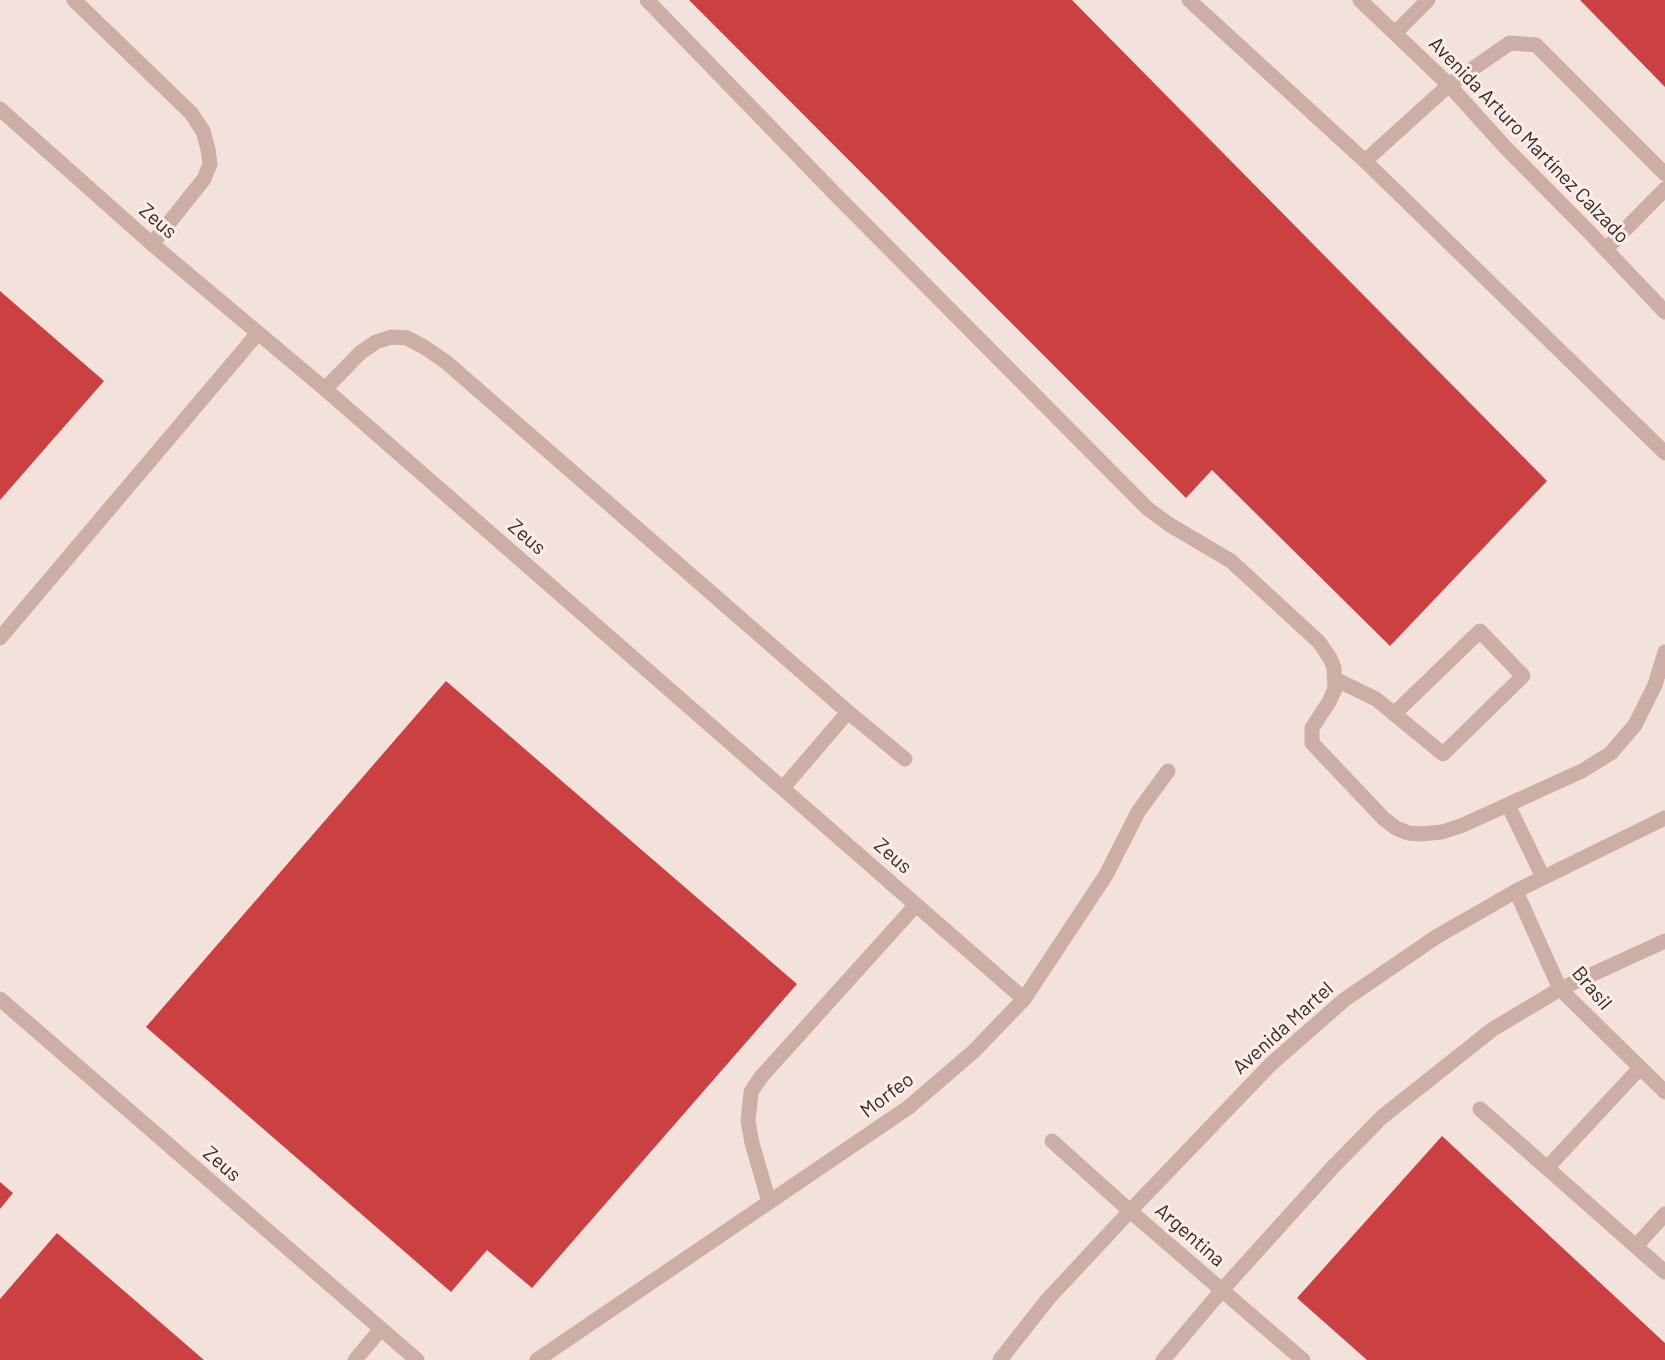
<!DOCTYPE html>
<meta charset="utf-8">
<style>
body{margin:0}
canvas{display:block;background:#f3e2db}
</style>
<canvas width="1665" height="1360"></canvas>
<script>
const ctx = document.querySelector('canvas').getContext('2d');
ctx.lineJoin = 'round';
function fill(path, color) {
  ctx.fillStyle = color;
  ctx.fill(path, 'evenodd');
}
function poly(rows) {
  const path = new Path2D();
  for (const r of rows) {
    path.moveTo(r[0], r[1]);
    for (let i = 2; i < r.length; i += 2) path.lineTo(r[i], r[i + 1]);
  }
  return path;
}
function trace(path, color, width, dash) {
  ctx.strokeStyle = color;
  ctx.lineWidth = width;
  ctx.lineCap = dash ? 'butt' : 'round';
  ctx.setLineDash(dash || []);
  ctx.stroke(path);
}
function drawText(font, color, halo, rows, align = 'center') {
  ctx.font = font + ' Barlow,sans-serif';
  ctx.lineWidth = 6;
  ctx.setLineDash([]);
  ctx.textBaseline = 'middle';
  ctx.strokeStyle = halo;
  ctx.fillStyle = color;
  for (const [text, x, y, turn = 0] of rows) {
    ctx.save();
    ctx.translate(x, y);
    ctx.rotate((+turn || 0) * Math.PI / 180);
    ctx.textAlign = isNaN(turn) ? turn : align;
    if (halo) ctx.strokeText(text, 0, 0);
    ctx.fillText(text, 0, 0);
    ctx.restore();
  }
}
const building = poly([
 [689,0,1072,0,1547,481,1390,646,1212,470,1186,498],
 [1580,0,1665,0,1665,87],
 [0,291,104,381,0,500],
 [446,681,797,984,532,1288,487,1250,451,1292,146,1027],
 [1442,1136,1665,1343,1665,1360,1367,1360,1297,1298],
 [0,1182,13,1193,0,1209],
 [57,1233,204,1360,0,1360,0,1299]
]);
const minor = poly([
 [74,0,191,113,203,131,208,149,210,164,204,179,152,244],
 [647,0,839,198,1148,509,1170,525,1231,561,1319,642,1330,658,1334,668,1335,689,1329,702,1312,728,1312,743,1383,818,1396,828,1408,833,1421,834,1442,832,1463,825,1582,771,1611,753,1635,725,1655,685,1665,652],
 [1189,0,1365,161,1665,453],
 [1360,0,1449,85,1505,147,1591,234,1665,312],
 [1395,33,1428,0],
 [0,109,152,244,325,389,1024,999],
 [1365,161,1449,85,1510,43,1536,45,1665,174],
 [1606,249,1665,189],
 [325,389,361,352,376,342,391,337,407,338,424,347,446,362,848,712,905,759],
 [0,638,258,333],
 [1335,679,1376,699,1443,754,1523,676,1480,631,1394,714],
 [783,788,848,712],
 [1508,805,1543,877],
 [1516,891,1560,989,1665,1092],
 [0,999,417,1360],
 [1639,1069,1547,1168,1665,1272],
 [1480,1109,1547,1168],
 [1052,1141,1130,1211,1303,1360],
 [769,1202,752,1143,748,1121,751,1092,761,1077,916,905],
 [1636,1246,1665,1214],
 [355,1360,381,1329],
 [537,1360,909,1107,974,1051,1024,999,1106,875,1138,812,1168,771],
 [1000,1360,1048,1299,1130,1211,1271,1064,1344,1000,1436,937,1516,891,1665,818],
 [1163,1360,1222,1290,1333,1167,1382,1117,1493,1029,1560,989,1665,941]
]);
const streetNames = [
 ["Avenida Arturo Martínez Calzado",1529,140,46],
 ["Zeus",158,221,41],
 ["Zeus",527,537,41],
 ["Zeus",893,856,41],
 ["Brasil",1592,988,50],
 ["Avenida Martel",1283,1028,-42],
 ["Morfeo",887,1095,-37],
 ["Zeus",222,1164,41],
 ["Argentina",1190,1235,41]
];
fill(building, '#cb4141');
trace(minor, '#ccaea6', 15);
drawText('20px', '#372927', '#faede8', streetNames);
</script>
